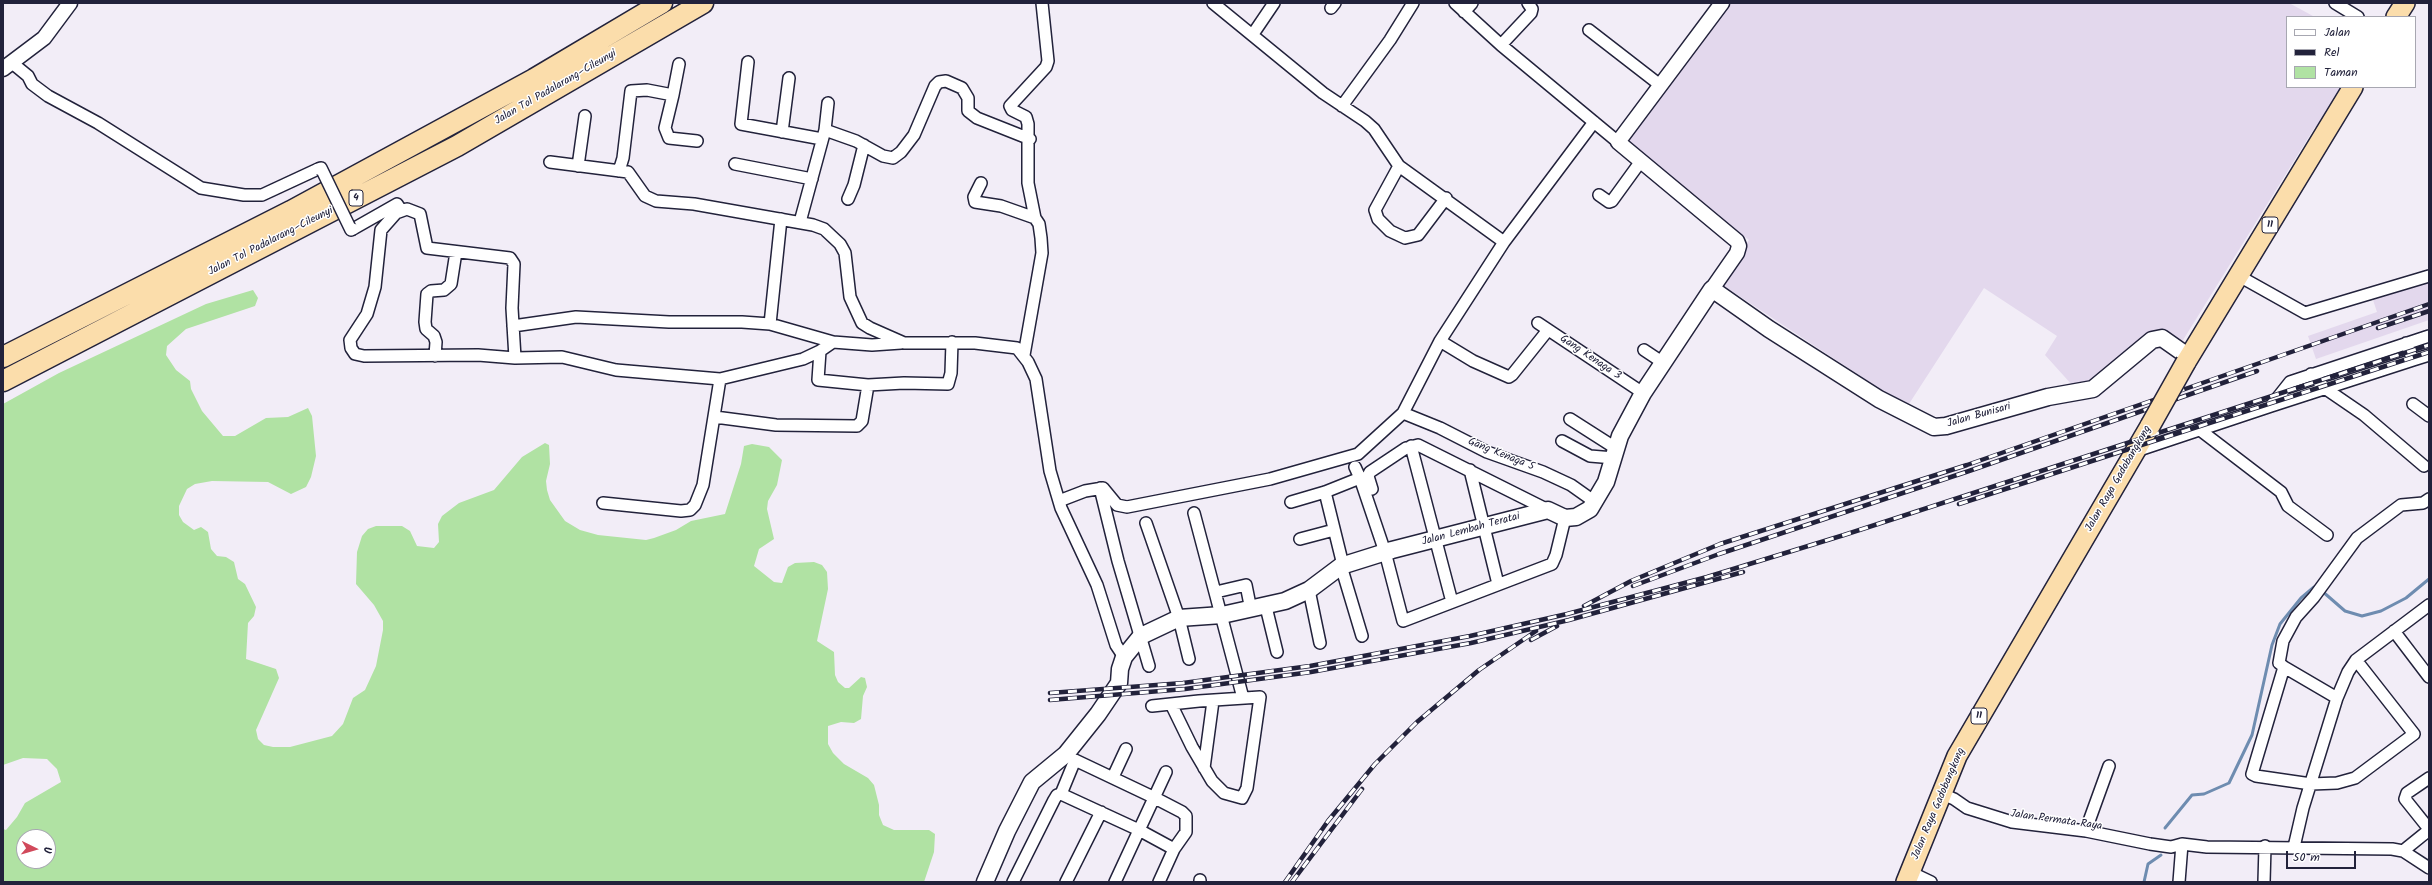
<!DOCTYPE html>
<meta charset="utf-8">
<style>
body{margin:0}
#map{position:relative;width:2432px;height:885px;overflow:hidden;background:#f2edf7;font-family:Kalam,sans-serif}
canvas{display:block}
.frame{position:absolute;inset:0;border:4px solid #22223b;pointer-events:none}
.legend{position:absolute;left:2286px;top:16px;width:130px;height:72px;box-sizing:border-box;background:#fff;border:1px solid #a7a7b1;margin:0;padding:5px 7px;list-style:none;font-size:12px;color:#22223b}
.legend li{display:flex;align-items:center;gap:8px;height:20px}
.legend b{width:20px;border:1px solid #a7a7b1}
.north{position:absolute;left:16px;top:829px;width:40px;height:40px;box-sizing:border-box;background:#fff;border:1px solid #a7a7b1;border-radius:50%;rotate:95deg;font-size:11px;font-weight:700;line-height:16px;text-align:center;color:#22223b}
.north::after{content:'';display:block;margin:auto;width:14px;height:18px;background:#d1495b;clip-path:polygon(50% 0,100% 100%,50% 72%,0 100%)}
.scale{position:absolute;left:2286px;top:851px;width:70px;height:18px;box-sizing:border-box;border:2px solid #22223b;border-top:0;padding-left:5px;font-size:12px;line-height:14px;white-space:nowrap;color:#22223b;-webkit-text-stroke:3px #fff;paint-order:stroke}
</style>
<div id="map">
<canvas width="2432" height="885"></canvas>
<div class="frame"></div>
<ul class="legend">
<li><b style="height:5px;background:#fff"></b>Jalan</li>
<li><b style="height:5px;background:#22223b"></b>Rel</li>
<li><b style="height:11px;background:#b0e2a3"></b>Taman</li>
</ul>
<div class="north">U</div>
<div class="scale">50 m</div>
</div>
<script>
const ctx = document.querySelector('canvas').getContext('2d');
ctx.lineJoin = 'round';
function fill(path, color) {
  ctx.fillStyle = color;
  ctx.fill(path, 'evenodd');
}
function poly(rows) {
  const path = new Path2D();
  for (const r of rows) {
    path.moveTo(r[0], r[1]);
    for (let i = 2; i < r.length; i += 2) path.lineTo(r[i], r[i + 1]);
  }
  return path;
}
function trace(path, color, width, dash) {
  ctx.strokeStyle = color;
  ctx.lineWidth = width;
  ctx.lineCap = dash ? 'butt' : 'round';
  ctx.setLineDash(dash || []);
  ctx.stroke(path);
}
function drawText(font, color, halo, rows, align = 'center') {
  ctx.font = font + ' Kalam,sans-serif';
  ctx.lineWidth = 3;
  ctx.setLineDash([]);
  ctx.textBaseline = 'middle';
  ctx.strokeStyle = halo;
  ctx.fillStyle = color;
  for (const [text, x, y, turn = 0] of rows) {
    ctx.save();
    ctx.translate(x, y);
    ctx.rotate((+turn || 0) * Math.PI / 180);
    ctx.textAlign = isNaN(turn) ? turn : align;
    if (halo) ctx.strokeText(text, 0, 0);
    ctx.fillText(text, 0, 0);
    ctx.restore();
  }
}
const built = poly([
 [1730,3,2289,3,2313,16,2287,17,2287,87,2344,87,2320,129,2315,127,2180,345,2162,333,2098,382,2073,386,2045,355,2057,336,1984,288,1907,407,1721,284,1749,240,1632,149,1628,141,1628,135],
 [2429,278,2429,320,2316,359,2308,336,2377,312,2372,297]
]);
const green = poly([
 [253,290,258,298,255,306,186,329,167,346,166,355,176,370,190,381,191,389,202,411,223,436,235,436,266,418,288,417,308,408,312,416,316,456,311,477,306,487,291,494,268,482,212,481,195,484,187,489,179,506,179,515,183,522,194,530,201,527,208,532,211,549,217,556,226,557,234,562,238,579,245,584,256,607,254,616,248,623,246,659,276,669,279,678,256,730,258,739,264,745,273,747,290,747,332,736,343,724,353,698,365,690,376,666,383,630,383,621,374,605,356,584,357,552,362,536,368,529,376,526,402,526,410,531,417,546,434,548,439,542,438,524,442,516,459,503,494,490,522,457,545,443,549,445,550,464,546,481,547,490,550,500,565,521,580,530,598,535,646,540,654,538,676,530,691,521,725,514,741,464,744,446,752,444,769,447,782,460,777,485,768,501,767,509,774,539,759,549,754,566,774,582,782,583,788,567,795,563,814,562,822,565,827,572,828,589,817,641,834,652,835,675,838,682,845,688,849,688,861,677,865,678,867,687,863,696,861,719,854,723,841,722,828,726,828,744,833,753,844,764,868,778,874,785,879,805,879,815,883,825,894,830,929,830,935,834,934,852,924,882,3,882,3,829,6,830,17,817,25,803,61,782,57,769,47,759,23,758,3,765,3,404,59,373,206,304],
 [24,837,48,837,48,861,24,861]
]);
const stream = poly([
 [2322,591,2345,611,2362,616,2381,611,2406,598,2429,579],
 [2165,828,2192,795,2204,794,2229,783,2252,735,2272,645,2280,624,2301,598,2314,587,2317,588],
 [2144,882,2148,864,2161,855]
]);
const minor = poly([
 [1213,3,1323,93,1365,121,1374,129,1399,166,1504,242],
 [1455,3,1501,45,1618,142],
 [2335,3,2358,17],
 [1331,8,1335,3],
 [1464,12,1472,3],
 [1589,30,1660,85],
 [1253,34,1274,3],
 [1501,45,1531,13,1532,9,1528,3],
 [11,62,28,76,32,84,48,96,98,123,201,188,244,195,262,195,318,169],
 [748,62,741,124,822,139],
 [673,95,679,64],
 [1342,106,1390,40,1413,3],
 [825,130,828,103],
 [782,132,789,78],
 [550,162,628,172,645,196,656,201,694,204,813,225,824,229,840,244,845,253,850,297,862,323,870,328,904,343,975,343,1017,348,1028,362,1036,379,1050,471,1061,508,1097,585,1116,645,1124,657],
 [735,164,812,179],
 [578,166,585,116],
 [1399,166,1375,210,1378,219,1390,231,1405,238,1418,235,1446,198],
 [619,171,623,158,631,91,647,90,673,95,665,128,669,138,697,141],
 [981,183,974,197,975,202,1001,206,1035,218],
 [1599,195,1609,202,1612,201,1641,161],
 [848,199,854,185,864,145],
 [800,222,825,130,856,141,883,156,893,158,901,152,914,135,935,86,939,82,946,81,962,88,968,98,968,111,977,118,1030,139],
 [353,229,397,204,401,210],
 [2239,276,2305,313,2429,276],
 [1538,323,1643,393],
 [770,324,781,219],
 [513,326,576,317,669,322,742,322,770,324,833,342,872,345,901,343],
 [1440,341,1473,361,1509,377,1512,375,1548,330],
 [1644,350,1662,362],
 [820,351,818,380,868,385],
 [1024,355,1042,253,1041,238,1039,224,1035,218,1028,183,1028,124,1026,117,1012,110,1010,106,1046,67,1048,61,1042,3],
 [435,356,436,342,434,336,426,329,425,322,427,294,431,291,444,290,451,284,456,252],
 [515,358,512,308,514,264,510,258,427,248,420,214,407,209,396,213,381,230,375,287,367,314,350,340,351,348,355,354,364,356,478,355,515,358,562,357,616,370,720,379,803,359,820,351,833,342],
 [2413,360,2429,355],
 [2311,374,2326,389,2364,415,2424,466],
 [2413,404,2429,416],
 [2271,406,2413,360,2406,343],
 [1403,413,1440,428,1487,452,1543,472,1571,485,1595,502],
 [715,417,776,425,857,426,862,421,868,385,904,383,948,384,951,373,952,342],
 [1570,419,1617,449],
 [2200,430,2281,492,2288,506,2327,535],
 [1562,441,1590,456,1614,458],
 [1411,446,1452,602],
 [2136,451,2271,406,2290,382,2429,336],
 [1355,467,1360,478],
 [1470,470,1498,584],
 [1100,488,1118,561,1149,666],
 [1372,489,1368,476,1370,472,1406,448,1418,445,1548,510],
 [1325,492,1342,561,1341,566,1362,636],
 [1059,501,1085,491,1103,488,1117,505,1127,507,1270,479,1358,454,1403,413,1440,341,1504,242,1594,122],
 [1291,502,1325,492,1360,478,1385,552,1403,621,1552,564,1556,555,1565,518],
 [603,503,681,511,690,510,695,505,703,485,720,379],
 [1194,513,1243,698],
 [1146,523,1179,618,1189,659],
 [1300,539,1334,530],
 [1309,590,1320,643],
 [1216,592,1246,585,1251,610],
 [1266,607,1277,652],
 [2394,631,2429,677],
 [2284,667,2252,774,2256,776,2311,784,2337,783,2355,778,2414,734,2356,660],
 [2337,698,2284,667,2279,663,2283,641,2296,617,2314,597,2357,538,2401,505,2423,503,2429,499],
 [1152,706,1199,701,1260,697,1247,788,1242,798,1224,793,1212,781,1192,747,1171,704],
 [1204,768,1213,701],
 [1113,777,1126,749],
 [2429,778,2407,793,2405,799,2429,829],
 [1061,794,1075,760,1155,798,1182,812,1186,816,1186,832,1174,849],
 [1942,794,1954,799,1967,808,2012,822,2086,831,2150,844,2171,847,2182,844,2207,847,2392,849,2403,851,2429,868],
 [2088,824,2109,766],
 [2294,847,2303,808,2337,698,2348,672,2356,660,2429,605],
 [2403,851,2429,830],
 [1910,872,1931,882],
 [1013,882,1054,800,1057,795,1061,794,1139,830,1174,849,1159,882],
 [1066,882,1101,812],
 [1115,882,1166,772],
 [1200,882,1200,880],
 [2179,882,2182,844],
 [2264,882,2265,846]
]);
const tertiary = poly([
 [3,69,44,38,70,3],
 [1712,289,1737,253,1739,246,1737,241,1618,142,1722,3]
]);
const secondary = poly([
 [985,882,1007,831,1032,782,1066,754,1098,714,1119,683,1120,669,1124,657,1141,636,1179,618,1222,615,1285,601,1309,590,1341,566,1392,550,1548,510,1565,518,1576,517,1590,509,1606,482,1620,436,1643,393,1712,289,1769,329,1879,399,1934,427,1946,426,2048,397,2093,389,2152,340,2162,338,2189,357]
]);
const trunk = poly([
 [2396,17,2405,3],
 [2186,362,2353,87],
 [1906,882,1957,756,2150,426]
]);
const motorway = poly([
 [3,357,291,211,534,79,662,3],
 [3,381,457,146,703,3]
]);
const rail = poly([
 [2378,328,2429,311],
 [1959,504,2429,352],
 [1633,586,1719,554,1969,471,2257,371],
 [1584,606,1631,581,1720,544,1967,465,2429,304],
 [1531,640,1557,626],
 [1050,693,1183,683,1310,666,1470,636,1567,614,1707,577,1844,535,2429,345],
 [1050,700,1185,689,1311,672,1471,643,1569,620,1743,572],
 [1285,882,1328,821,1375,764,1417,722,1479,670,1536,631],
 [1292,882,1362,789]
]);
const minorBridge = poly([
 [318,169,321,168,351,230,353,229]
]);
const trunkBridge = poly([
 [2150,426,2186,362]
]);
const shields = [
 [356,198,14],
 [2270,225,16],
 [1979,716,16]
];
const shieldNames = [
 ["4",356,198],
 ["11",2270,225],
 ["11",1979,716]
];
const streetNames = [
 ["Jalan Tol Padalarang–Cileunyi",556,88,-30],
 ["Jalan Tol Padalarang–Cileunyi",271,242,-27],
 ["Gang Kenaga 3",1590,358,34],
 ["Jalan Bunisari",1979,416,-16],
 ["Gang Kenaga 5",1501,455,22],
 ["Jalan Raya Gadobangkong",2119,479,-60],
 ["Jalan Lembah Teratai",1471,530,-15],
 ["Jalan Raya Gadobangkong",1939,804,-67],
 ["Jalan Permata Raya",2056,821,8]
];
fill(built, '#e3d8ed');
fill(green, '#b0e2a3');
trace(stream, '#6e8cb0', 3);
trace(minor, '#22223b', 14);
trace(tertiary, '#22223b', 17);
trace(secondary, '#22223b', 19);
trace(trunk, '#22223b', 22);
trace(motorway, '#22223b', 23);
trace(minor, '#fff', 11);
trace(tertiary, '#fff', 14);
trace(secondary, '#fff', 16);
trace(trunk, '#fbddab', 19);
trace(motorway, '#fbddab', 20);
trace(rail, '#22223b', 4.5);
trace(rail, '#fff', 3, [9]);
trace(minorBridge, '#22223b', 14, []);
trace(trunkBridge, '#22223b', 22, []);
trace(minorBridge, '#fff', 11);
trace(trunkBridge, '#fbddab', 19);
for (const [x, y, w] of shields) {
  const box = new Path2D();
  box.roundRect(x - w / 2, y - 8, w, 16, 3);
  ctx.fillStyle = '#fff';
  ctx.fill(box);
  trace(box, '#22223b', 1);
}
drawText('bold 10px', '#22223b', null, shieldNames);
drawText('11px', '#22223b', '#fff', streetNames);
</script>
